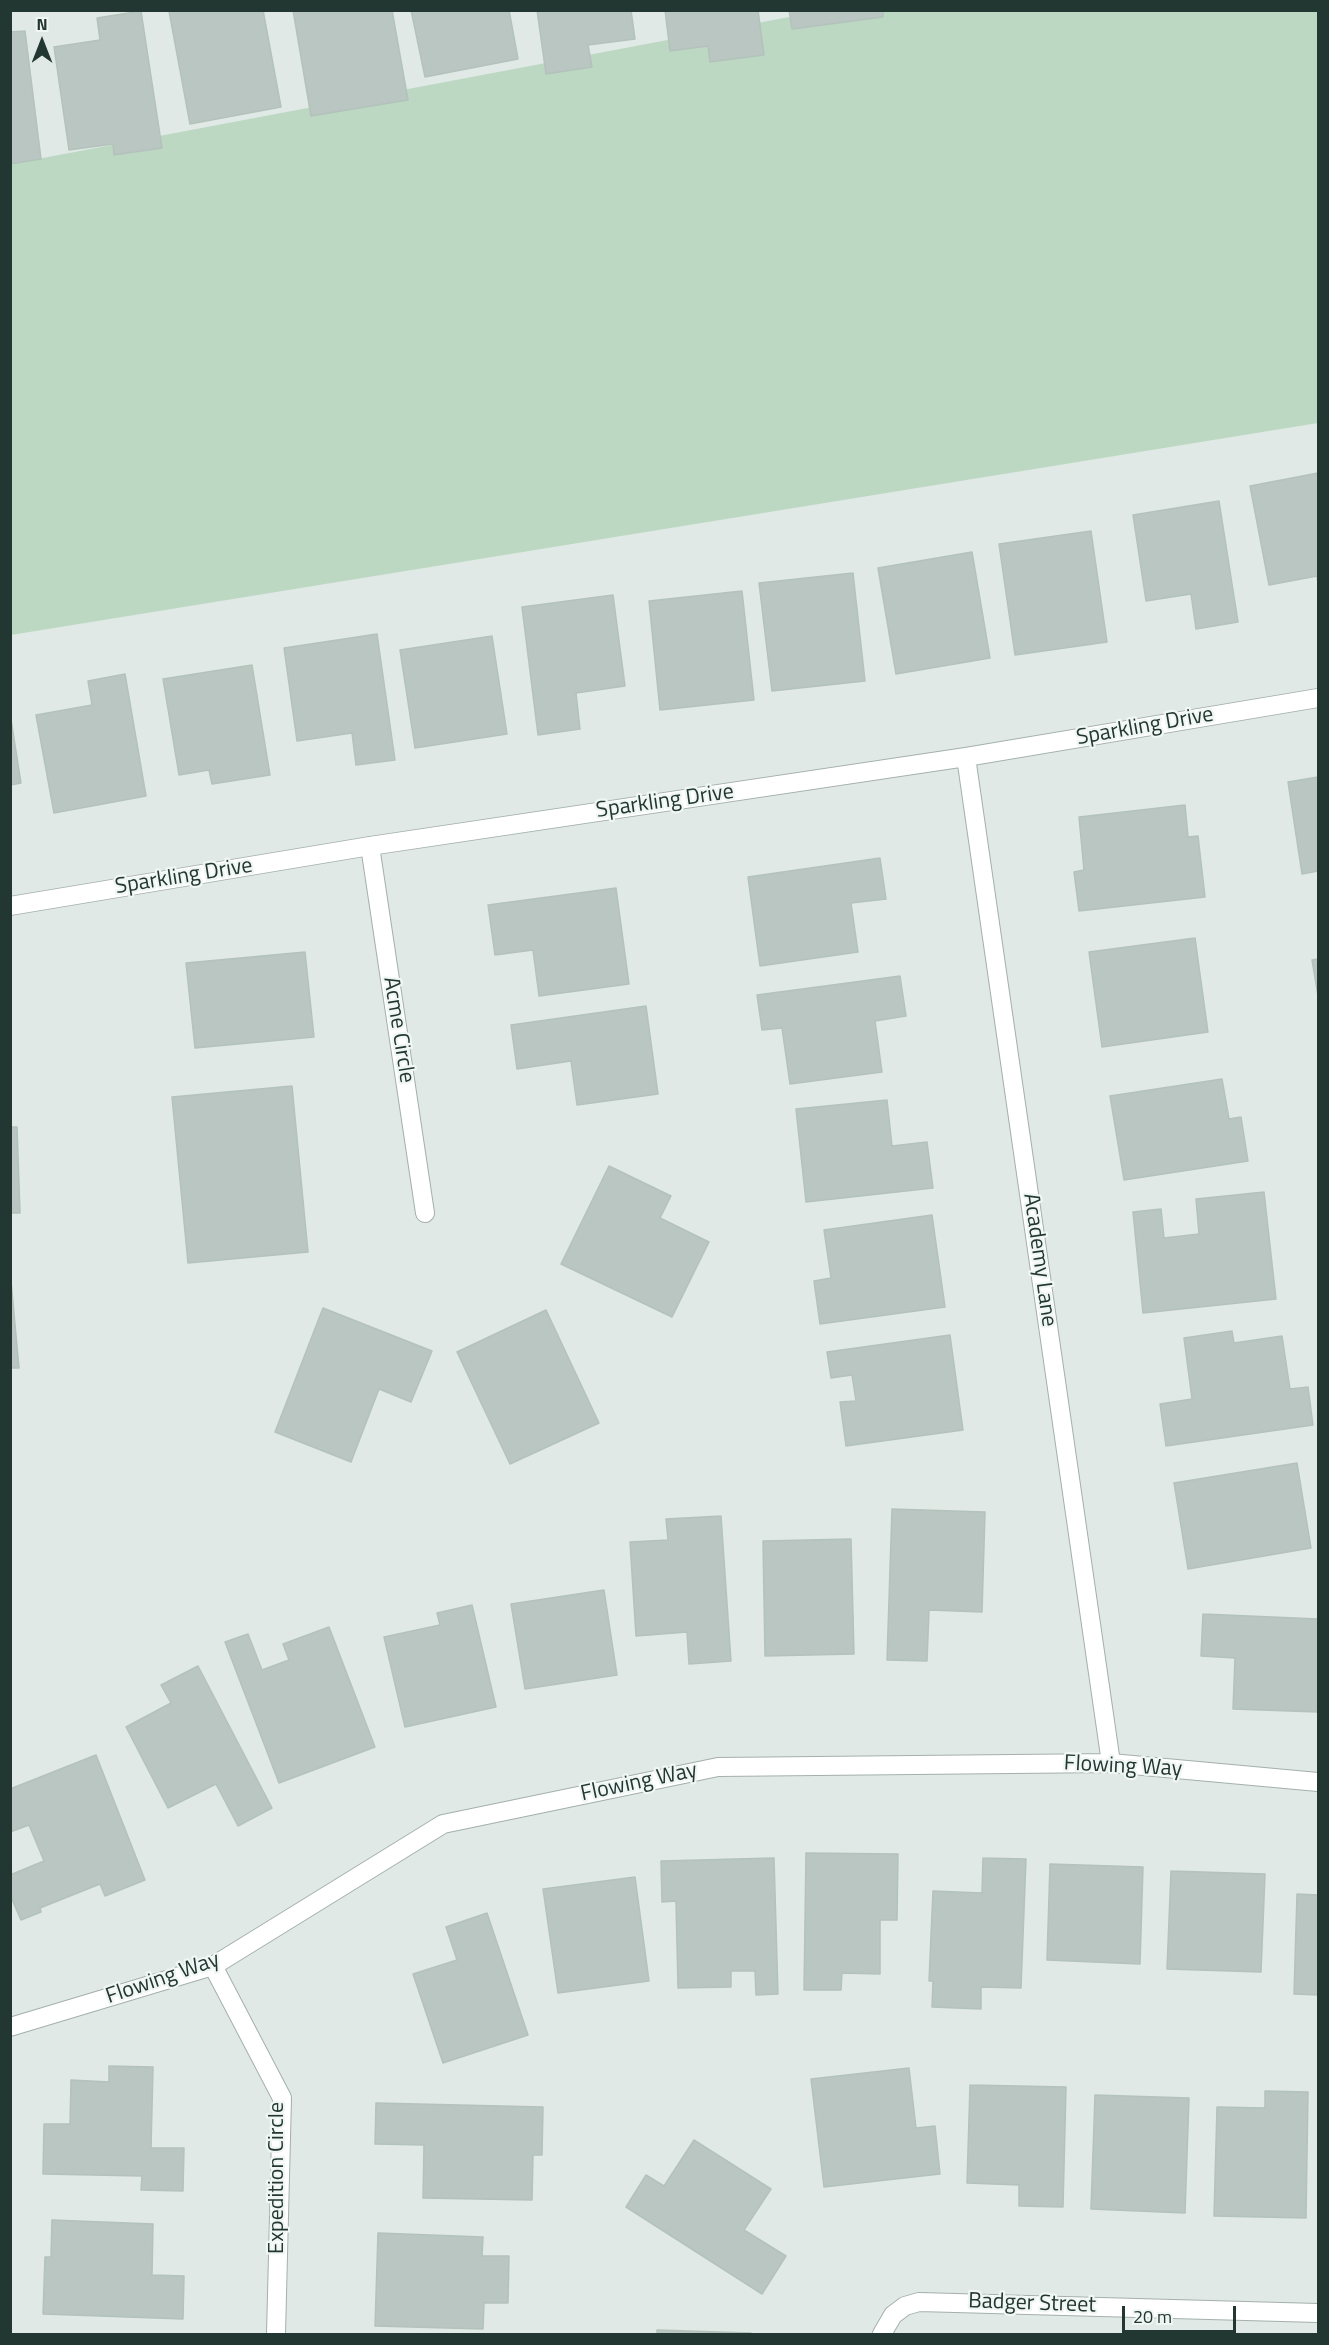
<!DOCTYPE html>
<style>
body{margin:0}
#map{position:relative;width:1329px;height:2345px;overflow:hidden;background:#e0e9e5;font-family:"Titillium Web",sans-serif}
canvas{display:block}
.frame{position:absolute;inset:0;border:12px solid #233732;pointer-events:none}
.north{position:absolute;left:12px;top:12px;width:60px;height:60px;-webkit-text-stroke:4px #f0f6f3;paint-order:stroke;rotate:0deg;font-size:16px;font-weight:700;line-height:24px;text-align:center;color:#233732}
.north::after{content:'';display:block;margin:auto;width:21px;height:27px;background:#233732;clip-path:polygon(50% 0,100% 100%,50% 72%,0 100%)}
.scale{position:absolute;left:1122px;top:2306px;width:114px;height:27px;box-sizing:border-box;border:3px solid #233732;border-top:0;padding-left:8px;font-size:18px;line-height:21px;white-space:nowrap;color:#233732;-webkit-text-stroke:4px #f0f6f3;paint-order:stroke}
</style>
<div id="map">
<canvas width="1329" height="2345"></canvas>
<div class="frame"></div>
<div class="north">N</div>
<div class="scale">20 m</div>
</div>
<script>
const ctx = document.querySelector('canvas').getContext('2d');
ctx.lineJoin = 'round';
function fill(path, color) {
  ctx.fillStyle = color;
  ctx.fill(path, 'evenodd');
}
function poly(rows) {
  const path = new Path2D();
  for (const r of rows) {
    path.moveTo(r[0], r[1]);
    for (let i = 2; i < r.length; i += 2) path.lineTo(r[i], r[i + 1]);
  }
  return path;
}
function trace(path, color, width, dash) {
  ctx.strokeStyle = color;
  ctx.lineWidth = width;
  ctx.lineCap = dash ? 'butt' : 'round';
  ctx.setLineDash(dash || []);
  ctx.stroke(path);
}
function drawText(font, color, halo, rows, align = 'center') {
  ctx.font = font + ' "Titillium Web",sans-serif';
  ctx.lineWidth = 4.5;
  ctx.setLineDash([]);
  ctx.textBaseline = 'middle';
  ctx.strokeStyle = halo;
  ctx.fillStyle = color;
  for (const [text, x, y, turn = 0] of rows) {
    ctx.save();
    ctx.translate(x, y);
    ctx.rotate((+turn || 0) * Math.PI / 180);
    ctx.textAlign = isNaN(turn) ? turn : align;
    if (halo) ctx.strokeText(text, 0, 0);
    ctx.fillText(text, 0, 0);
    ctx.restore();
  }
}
const green = poly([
 [821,11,1318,11,1318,423,11,635,11,164]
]);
const building = poly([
 [263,10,281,107,190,124,169,11,263,10],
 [293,10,392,10,408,100,311,116,293,10],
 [411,10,509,10,518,59,425,77,411,10],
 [537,10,631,10,635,39,588,45,592,67,546,74,537,10],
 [665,10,758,10,764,55,710,62,708,46,670,51,665,10],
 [789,10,883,10,883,17,792,29,789,10],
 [141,11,162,148,114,155,113,144,69,150,54,47,100,40,97,18,141,11],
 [25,31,41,159,10,164,10,32,25,31],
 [1318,473,1318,583,1317,576,1269,585,1250,486,1318,473],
 [1219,501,1238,622,1196,629,1191,594,1146,601,1133,515,1219,501],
 [1091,531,1107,642,1015,655,999,544,1091,531],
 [972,552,990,658,896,674,878,568,972,552],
 [853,573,865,681,772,691,759,583,853,573],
 [742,591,754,700,660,710,649,601,742,591],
 [613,595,625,686,576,693,580,729,538,735,522,607,613,595],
 [377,634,395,760,356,765,352,733,297,741,284,648,377,634],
 [492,636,507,734,415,748,400,650,492,636],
 [252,665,270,775,212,784,209,770,179,775,163,679,252,665],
 [125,674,146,796,54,813,36,715,92,705,88,681,125,674],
 [10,713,21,783,10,785,10,713],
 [1318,777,1318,871,1302,874,1288,782,1318,777],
 [1185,805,1188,837,1198,836,1205,897,1079,911,1074,872,1084,870,1079,817,1185,805],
 [880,858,886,899,851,903,858,952,760,966,748,877,880,858],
 [616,888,629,984,539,996,533,950,495,955,488,905,616,888],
 [1195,938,1208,1032,1102,1047,1089,952,1195,938],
 [305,952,314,1037,195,1048,186,963,305,952],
 [1318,959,1318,996,1312,960,1318,959],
 [900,976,906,1016,875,1021,882,1072,790,1084,782,1028,762,1030,757,995,900,976],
 [646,1006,658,1094,577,1105,571,1061,517,1069,511,1025,646,1006],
 [1222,1079,1229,1119,1241,1117,1248,1161,1124,1180,1110,1096,1222,1079],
 [292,1086,308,1252,188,1263,172,1097,292,1086],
 [887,1100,892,1146,927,1142,933,1188,806,1202,796,1109,887,1100],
 [10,1127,17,1127,20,1213,10,1213,10,1127],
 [609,1166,671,1196,660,1218,709,1242,672,1317,561,1264,609,1166],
 [1264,1192,1276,1299,1143,1313,1133,1212,1161,1209,1164,1238,1199,1234,1196,1199,1264,1192],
 [932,1215,945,1307,820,1324,814,1281,831,1278,824,1230,932,1215],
 [10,1270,19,1368,10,1368,10,1270],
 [323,1308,432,1351,411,1402,379,1389,351,1462,275,1432,323,1308],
 [546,1310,599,1423,510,1464,457,1352,546,1310],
 [1232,1331,1234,1343,1282,1336,1290,1389,1308,1387,1313,1425,1166,1446,1160,1404,1192,1399,1184,1338,1232,1331],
 [950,1335,963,1430,846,1446,840,1402,856,1401,852,1375,831,1378,827,1352,950,1335],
 [1297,1463,1311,1548,1188,1569,1174,1483,1297,1463],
 [892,1509,985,1512,982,1612,929,1610,927,1661,887,1660,892,1509],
 [721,1516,731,1661,689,1664,687,1632,636,1636,630,1542,668,1540,666,1519,721,1516],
 [851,1539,854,1654,765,1656,763,1541,851,1539],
 [604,1590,617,1675,525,1689,511,1604,604,1590],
 [472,1605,496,1707,405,1727,384,1637,440,1625,437,1613,472,1605],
 [1203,1614,1318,1619,1318,1712,1233,1709,1235,1658,1201,1656,1203,1614],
 [329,1627,375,1747,279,1783,225,1642,248,1634,262,1670,289,1660,283,1644,329,1627],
 [198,1666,272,1808,238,1826,216,1784,168,1808,126,1727,171,1703,161,1685,198,1666],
 [96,1755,145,1880,105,1896,100,1884,40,1908,41,1912,21,1920,10,1895,10,1875,44,1861,29,1825,10,1832,10,1789,96,1755],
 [806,1853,898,1854,897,1920,880,1920,880,1974,842,1973,841,1990,804,1990,806,1853],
 [774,1858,778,1994,756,1995,755,1971,731,1971,731,1987,678,1988,676,1901,662,1902,661,1861,774,1858],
 [983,1858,1026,1859,1021,1988,981,1987,981,2009,932,2007,933,1981,929,1981,933,1891,982,1893,983,1858],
 [1050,1864,1143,1867,1140,1964,1047,1960,1050,1864],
 [1171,1871,1265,1874,1261,1972,1167,1969,1171,1871],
 [635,1877,649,1981,558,1993,543,1889,635,1877],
 [1297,1894,1318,1895,1318,1995,1294,1994,1297,1894],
 [487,1913,528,2035,443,2063,413,1974,457,1960,446,1927,487,1913],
 [109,2066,153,2067,151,2148,184,2148,183,2191,141,2190,142,2176,43,2174,44,2124,70,2124,71,2080,109,2082,109,2066],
 [909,2068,916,2128,935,2126,940,2174,824,2187,811,2079,909,2068],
 [970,2085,1066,2087,1063,2207,1019,2206,1019,2185,967,2183,970,2085],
 [1265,2091,1308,2092,1306,2218,1214,2216,1217,2107,1265,2108,1265,2091],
 [1095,2095,1189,2098,1185,2213,1091,2209,1095,2095],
 [376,2103,543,2107,542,2155,533,2155,532,2200,423,2198,424,2145,375,2144,376,2103],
 [694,2140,771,2189,744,2230,786,2256,762,2294,626,2207,646,2175,664,2186,694,2140],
 [52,2220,153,2224,152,2275,184,2276,183,2319,43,2314,45,2257,51,2257,52,2220],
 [378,2233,483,2237,482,2256,509,2256,508,2303,484,2303,483,2329,375,2326,378,2233],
 [657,2330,751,2333,751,2334,657,2334,657,2330]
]);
const street = poly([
 [966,757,1111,1763],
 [370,846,425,1213],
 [10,906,370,846,966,757,1318,698],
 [213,1966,282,2098,276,2334],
 [10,2027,213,1966,443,1824,718,1767,1111,1763,1318,1782],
 [882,2334,893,2315,905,2306,919,2302,1318,2313]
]);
const streetNames = [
 ["Sparkling Drive",1145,727,-10],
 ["Sparkling Drive",665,802,-8],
 ["Sparkling Drive",184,877,-9],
 ["Acme Circle",398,1030,81],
 ["Academy Lane",1039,1260,82],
 ["Flowing Way",1123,1767,3],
 ["Flowing Way",639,1783,-12],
 ["Flowing Way",163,1979,-19],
 ["Expedition Circle",278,2178,-90],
 ["Badger Street",1032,2304,2]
];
fill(green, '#bcd8c3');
fill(building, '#b9c6c1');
trace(building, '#b4c2bc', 1.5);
trace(street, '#a4b0ac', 20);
trace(street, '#fff', 18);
drawText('22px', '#233732', '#f0f6f3', streetNames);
</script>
